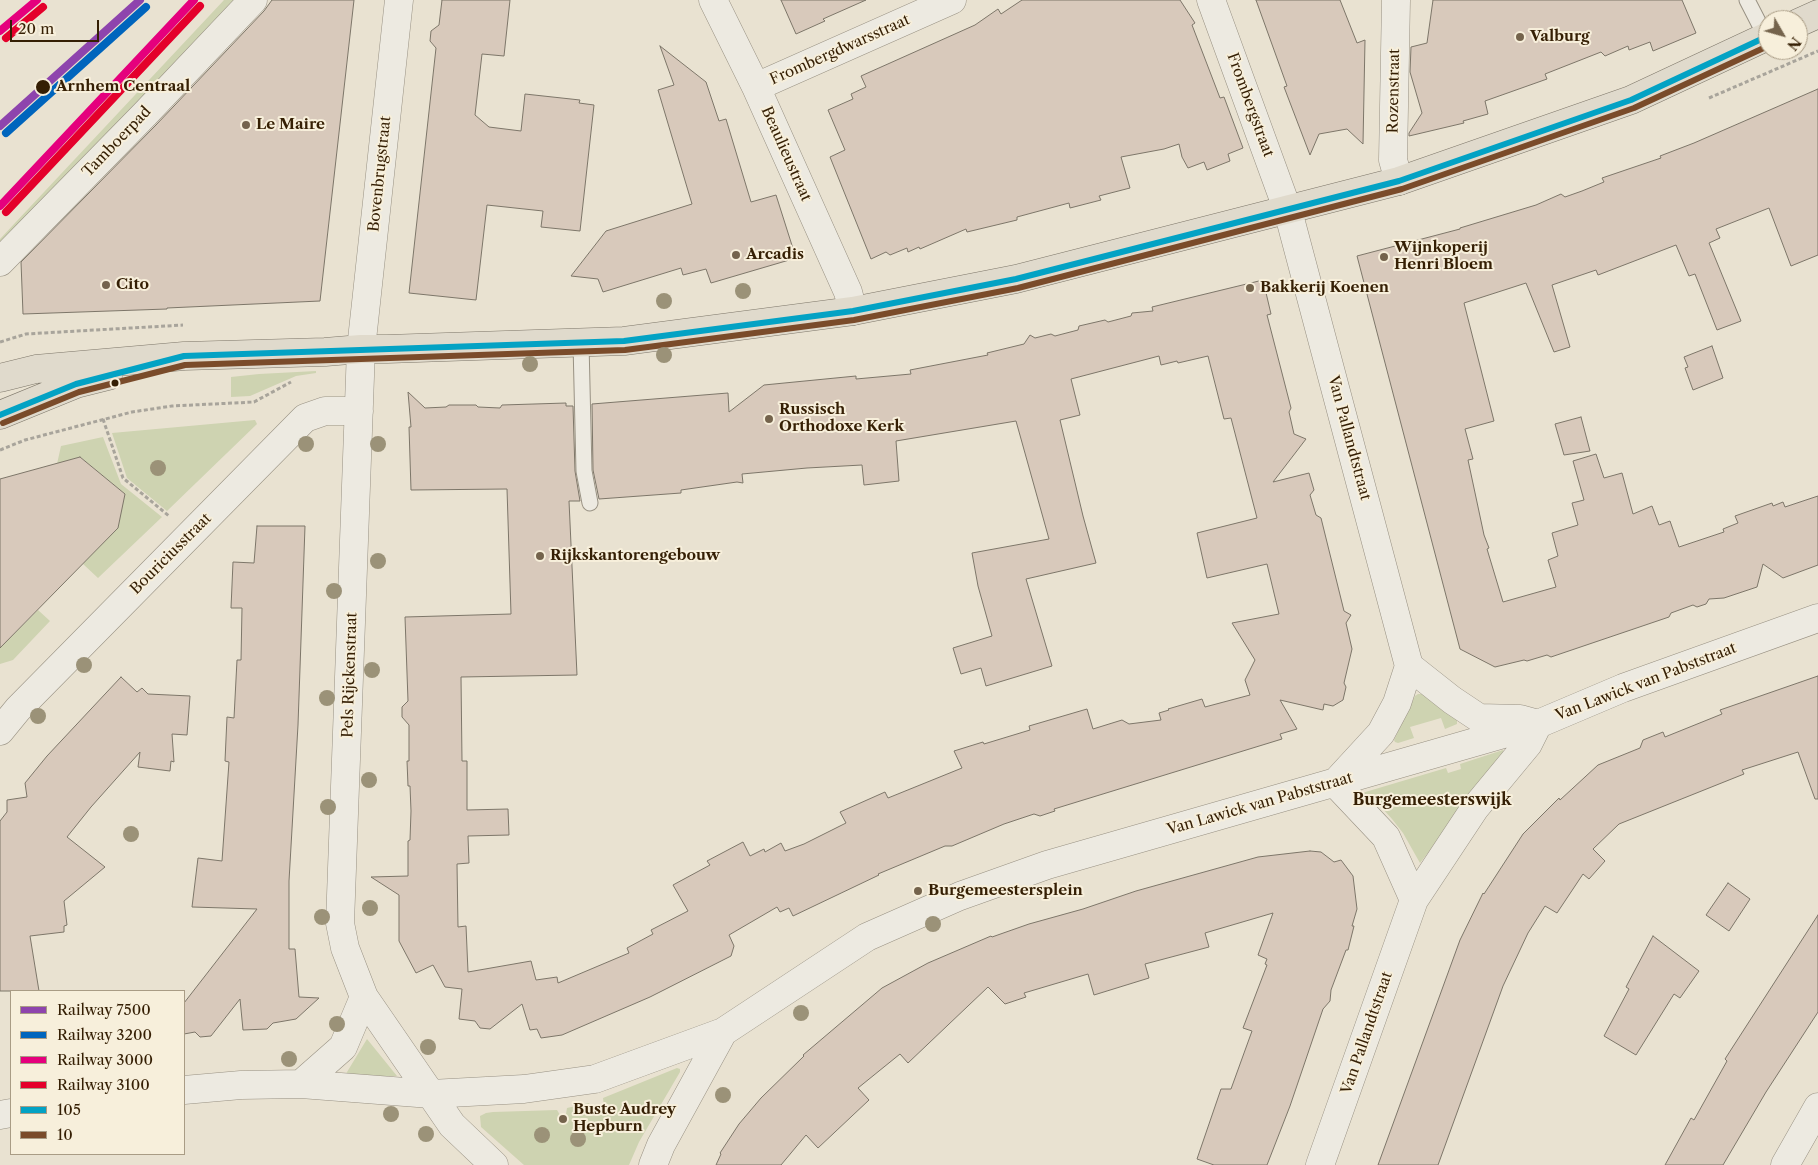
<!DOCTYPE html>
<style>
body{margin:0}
#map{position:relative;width:1818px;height:1165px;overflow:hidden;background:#e9e2d1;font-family:"Libre Caslon Text",serif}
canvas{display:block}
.legend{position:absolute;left:10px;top:990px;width:175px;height:165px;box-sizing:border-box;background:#f7efdb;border:1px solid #a99c85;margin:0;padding:6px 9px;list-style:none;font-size:15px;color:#351f04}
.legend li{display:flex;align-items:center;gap:10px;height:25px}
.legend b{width:25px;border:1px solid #a99c85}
.north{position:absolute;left:1758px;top:10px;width:50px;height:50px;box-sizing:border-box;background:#f7efdb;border:1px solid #a99c85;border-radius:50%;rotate:128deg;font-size:14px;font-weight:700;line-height:20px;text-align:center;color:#351f04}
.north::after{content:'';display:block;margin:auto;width:18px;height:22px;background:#74634c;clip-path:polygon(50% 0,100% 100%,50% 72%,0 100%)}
.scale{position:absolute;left:10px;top:20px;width:89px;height:22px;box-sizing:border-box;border:2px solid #351f04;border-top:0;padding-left:6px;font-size:15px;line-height:18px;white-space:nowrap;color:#351f04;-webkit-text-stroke:4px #f7efdb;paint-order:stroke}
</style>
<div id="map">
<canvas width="1818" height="1165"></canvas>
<ul class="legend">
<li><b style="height:6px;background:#8e44ad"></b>Railway 7500</li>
<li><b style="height:6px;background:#0065bd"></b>Railway 3200</li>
<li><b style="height:6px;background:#e5007d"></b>Railway 3000</li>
<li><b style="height:6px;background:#e4002b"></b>Railway 3100</li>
<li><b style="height:6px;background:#03a2c4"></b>105</li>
<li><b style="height:6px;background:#7a4b2a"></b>10</li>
</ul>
<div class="north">N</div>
<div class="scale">20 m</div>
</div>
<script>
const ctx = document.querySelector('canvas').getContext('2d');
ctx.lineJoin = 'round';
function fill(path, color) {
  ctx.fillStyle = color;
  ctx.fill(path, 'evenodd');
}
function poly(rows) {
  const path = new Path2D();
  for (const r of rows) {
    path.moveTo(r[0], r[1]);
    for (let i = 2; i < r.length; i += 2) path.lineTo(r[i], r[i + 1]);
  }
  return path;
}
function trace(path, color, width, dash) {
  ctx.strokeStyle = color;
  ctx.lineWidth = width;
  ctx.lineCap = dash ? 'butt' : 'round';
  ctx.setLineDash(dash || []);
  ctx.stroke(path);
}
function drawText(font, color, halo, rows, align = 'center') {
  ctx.font = font + ' "Libre Caslon Text",serif';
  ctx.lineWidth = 4;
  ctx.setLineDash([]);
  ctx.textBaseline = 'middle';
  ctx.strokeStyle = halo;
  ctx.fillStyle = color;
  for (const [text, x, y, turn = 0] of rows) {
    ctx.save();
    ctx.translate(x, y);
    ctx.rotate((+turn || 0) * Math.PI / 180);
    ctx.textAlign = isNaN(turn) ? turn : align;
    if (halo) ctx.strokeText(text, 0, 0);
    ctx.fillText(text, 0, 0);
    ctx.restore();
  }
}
const green = poly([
 [224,0,238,0,0,251,0,239],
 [316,371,316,373,296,376,250,396,231,397,231,377,259,374],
 [255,420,257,424,167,511,127,478,112,433],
 [103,437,121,484,162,517,98,578,83,564,125,494,80,457,57,464,61,446],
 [38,610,50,621,13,660,0,664,0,648],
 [1418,694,1422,694,1457,720,1457,724,1445,729,1441,718,1410,727,1414,738,1398,743,1395,742,1394,740,1415,696],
 [1503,750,1505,754,1420,863,1403,833,1392,819,1383,809,1362,793,1446,768,1448,773,1461,769,1460,764],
 [367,1039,397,1076,344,1077],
 [677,1068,680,1069,680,1072,639,1142,629,1165,524,1165,481,1127,480,1116,486,1113,493,1112,557,1110,563,1120,565,1120,567,1108,589,1103,593,1112,604,1107,603,1098]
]);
const building = poly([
 [272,0,354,0,320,301,167,308,167,309,23,314,21,262,156,125,264,11,272,0],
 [442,0,510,0,504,56,482,54,475,115,489,127,521,131,525,94,580,100,579,103,594,105,580,231,541,227,543,211,487,205,476,300,409,293,436,48,430,41,431,31,439,25,442,0],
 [781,0,866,0,823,19,825,21,796,34,781,0],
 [1022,0,1180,0,1195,23,1192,25,1220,98,1224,97,1243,148,1228,154,1230,161,1207,170,1204,162,1188,168,1182,157,1179,144,1164,149,1121,157,1130,188,1099,196,1101,200,1070,208,1069,203,1017,217,1017,220,967,232,966,229,920,249,919,247,908,252,907,248,890,255,886,252,871,259,830,157,845,150,828,110,853,99,851,94,866,87,861,76,975,25,998,9,1001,14,1022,0],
 [1256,0,1340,0,1357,43,1365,40,1363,144,1347,129,1319,134,1310,155,1284,87,1287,86,1256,0],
 [1433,0,1682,0,1696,33,1653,51,1650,42,1629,50,1628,46,1605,56,1601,52,1545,74,1547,79,1485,101,1488,114,1463,121,1464,123,1409,136,1409,133,1422,113,1410,72,1411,47,1427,43,1433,0],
 [660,46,706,82,719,121,726,119,751,202,776,195,796,258,711,283,706,269,683,275,681,268,603,292,598,279,571,276,606,231,692,204,658,90,674,85,660,46],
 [1818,89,1818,255,1791,266,1769,208,1716,229,1720,238,1709,243,1741,321,1717,330,1695,274,1689,276,1676,245,1598,275,1596,270,1552,285,1570,347,1554,352,1526,283,1464,303,1494,421,1465,429,1473,459,1468,460,1484,535,1489,548,1487,549,1503,602,1556,587,1548,560,1558,556,1552,533,1578,525,1572,503,1584,500,1573,461,1596,454,1604,478,1622,473,1633,514,1652,506,1659,525,1670,521,1679,547,1724,532,1723,529,1738,523,1735,516,1772,503,1773,506,1783,502,1785,507,1818,496,1818,565,1783,578,1763,564,1757,587,1724,598,1709,599,1706,604,1697,607,1693,605,1671,613,1669,617,1551,657,1547,655,1527,661,1524,660,1495,667,1460,649,1357,256,1460,229,1460,228,1536,205,1561,194,1565,197,1582,191,1604,182,1602,178,1661,158,1660,156,1694,143,1818,89],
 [1263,280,1271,314,1267,315,1291,408,1289,412,1294,434,1306,439,1273,482,1309,473,1314,490,1310,495,1316,515,1321,518,1344,611,1351,615,1346,623,1352,649,1344,683,1346,687,1343,700,1333,706,1324,704,1323,710,1280,700,1297,729,1280,734,1282,739,1054,809,1055,811,1040,816,1034,814,1004,824,952,846,945,846,878,874,879,875,793,916,789,908,780,912,777,907,729,935,734,946,731,956,650,997,562,1035,541,1038,537,1029,530,1030,522,1004,490,1029,480,1028,475,1021,459,1019,462,989,445,987,433,965,416,973,399,941,399,895,371,877,408,876,408,841,410,840,411,811,410,786,408,786,407,761,409,761,409,725,402,717,402,707,408,701,405,617,511,614,507,489,411,490,409,427,411,427,408,392,425,408,446,407,449,405,476,405,478,407,500,408,502,405,566,403,566,406,573,406,575,471,580,501,569,501,577,675,461,677,462,761,467,761,467,810,508,809,509,835,468,836,469,863,457,864,458,927,466,926,468,972,531,961,536,980,557,977,558,983,629,953,627,948,653,934,651,930,688,911,673,885,710,865,707,861,743,842,750,856,764,849,765,852,781,843,785,851,804,844,846,823,840,812,885,792,888,798,962,768,954,751,983,742,984,744,1030,730,1029,726,1087,709,1093,729,1122,720,1129,724,1161,720,1159,713,1169,710,1168,709,1202,699,1205,707,1250,695,1245,680,1255,660,1232,623,1279,614,1267,564,1207,578,1197,533,1257,518,1231,418,1224,419,1208,356,1178,363,1177,361,1161,365,1159,356,1071,379,1080,415,1060,420,1083,516,1096,563,1026,579,1052,666,986,686,981,668,961,674,953,648,992,636,978,586,972,553,1049,539,1016,421,896,441,899,481,864,485,862,465,807,468,742,474,743,483,737,482,681,490,681,493,599,499,593,470,592,404,728,393,729,412,764,385,856,376,856,379,911,374,910,370,988,355,987,353,1024,344,1030,335,1035,338,1051,334,1055,336,1078,330,1079,326,1105,320,1108,322,1131,316,1132,313,1153,311,1152,307,1263,280],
 [1712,346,1723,378,1693,390,1685,368,1688,367,1684,357,1712,346],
 [1581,417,1590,451,1564,455,1555,424,1581,417],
 [80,457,125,494,118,528,0,648,0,479,80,457],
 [257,526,305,526,298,725,289,881,289,949,295,949,299,997,319,998,296,1019,273,1023,267,1029,243,1030,240,999,211,1036,200,1037,195,1032,184,1034,184,1003,257,909,192,907,198,858,222,861,229,762,225,761,227,717,234,718,237,660,241,660,242,608,231,608,233,562,254,563,257,526],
 [1818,676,1818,799,1815,799,1798,752,1742,770,1744,774,1619,824,1593,849,1605,861,1589,879,1583,874,1557,913,1545,906,1528,933,1503,986,1438,1165,1378,1165,1460,940,1483,893,1484,894,1523,834,1559,798,1560,800,1598,765,1640,748,1643,740,1663,732,1665,737,1722,714,1720,710,1818,676],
 [121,677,137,692,142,688,148,694,190,696,187,735,172,734,174,762,171,761,170,771,138,767,140,752,91,807,67,837,105,867,64,901,67,925,64,926,64,932,30,936,39,991,0,991,0,821,7,812,7,800,27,797,25,783,47,756,121,677],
 [1310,851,1321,852,1334,862,1341,860,1353,876,1357,909,1352,926,1354,926,1348,950,1346,950,1331,990,1330,1001,1323,1009,1290,1106,1267,1165,1214,1165,1197,1159,1221,1089,1231,1089,1252,1031,1243,1028,1267,965,1265,964,1267,959,1258,955,1273,913,1205,933,1209,947,1145,964,1149,978,1094,995,1088,974,1024,993,1026,997,1005,1004,988,987,908,1063,900,1054,858,1088,869,1100,818,1148,806,1135,781,1165,716,1165,721,1154,720,1153,739,1124,761,1098,804,1056,803,1055,882,988,928,963,991,936,992,937,1029,924,1083,909,1136,891,1258,857,1310,851],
 [1728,883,1750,899,1729,931,1706,915,1728,883],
 [1818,915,1818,1012,1766,1092,1723,1165,1665,1165,1691,1118,1694,1120,1727,1061,1725,1059,1818,915],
 [1653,936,1699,971,1680,998,1674,994,1636,1055,1604,1036,1629,989,1626,987,1653,936]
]);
const path = poly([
 [1709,98,1818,51],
 [0,342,26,334,183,325],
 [103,419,123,478,169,516],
 [0,450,25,440,132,412,172,406,254,402,291,382]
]);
const lane = poly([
 [1747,0,1766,37],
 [581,343,584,471,590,503]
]);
const street = poly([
 [399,0,361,349,340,923,345,948,364,997,452,1125,494,1165],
 [713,0,756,87,848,292,853,311],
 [1211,0,1288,211,1409,666],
 [1396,0,1393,160,1399,181],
 [756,87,952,0],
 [0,262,145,114,253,0],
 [0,731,18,709,305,418,325,411,359,411],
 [301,1084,343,1047,364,997],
 [184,1090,241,1085,301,1084,431,1094,524,1089,595,1079,723,1032,867,937,960,896,1047,865,1538,724,1623,688,1818,618],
 [0,1115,11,1113],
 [653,1165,661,1145,723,1032],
 [1320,1165,1414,900,1475,808,1528,744,1538,724,1520,719,1479,718,1452,700,1409,666,1397,703,1381,733,1335,783,1386,837,1414,900],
 [1785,1165,1818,1107]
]);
const primary = poly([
 [1798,23,1818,14],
 [0,378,36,369,184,356,325,352,361,349,387,349,624,341,853,311,1016,279,1399,181,1631,100,1768,36],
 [0,415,76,384,108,376]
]);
const bus1 = poly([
 [0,415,76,384,184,356,624,341,853,311,1016,279,1399,181,1631,100,1768,36]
]);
const bus2 = poly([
 [3,423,79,392,185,365,625,350,854,320,1018,288,1402,189,1634,108,1768,46]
]);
const rail1 = poly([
 [0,126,140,0]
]);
const rail2 = poly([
 [6,133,146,7]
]);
const rail3 = poly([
 [0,31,37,0],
 [0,206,194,0]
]);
const rail4 = poly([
 [6,38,43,7],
 [6,212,200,6]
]);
const trees = [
 [743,291],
 [664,301],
 [664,355],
 [530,364],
 [306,444],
 [378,444],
 [158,468],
 [378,561],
 [334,591],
 [84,665],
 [372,670],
 [327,698],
 [38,716],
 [369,780],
 [328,807],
 [131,834],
 [370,908],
 [322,917],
 [933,924],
 [801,1013],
 [337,1024],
 [428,1047],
 [289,1059],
 [723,1095],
 [391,1114],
 [426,1134],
 [542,1135],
 [578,1139]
];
const markers = [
 [1520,37,5,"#74634c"],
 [43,87,8,"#351f04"],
 [246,125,5,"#74634c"],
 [736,255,5,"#74634c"],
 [1384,257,5,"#74634c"],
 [106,285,5,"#74634c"],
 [1250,288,5,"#74634c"],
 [115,383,4.5,"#351f04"],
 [769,419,5,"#74634c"],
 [540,556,5,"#74634c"],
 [918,891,5,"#74634c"],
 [563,1119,5,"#74634c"]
];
const poiNames = [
 ["Valburg",1530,37],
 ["Le Maire",256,125],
 ["Wijnkoperij",1394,248],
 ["Henri Bloem",1394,265],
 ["Arcadis",746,255],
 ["Cito",116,285],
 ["Bakkerij Koenen",1260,288],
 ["Russisch",779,410],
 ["Orthodoxe Kerk",779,427],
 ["Rijkskantorengebouw",550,556],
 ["Burgemeestersplein",928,891],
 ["Buste Audrey",573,1110],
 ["Hepburn",573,1127]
];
const streetNames = [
 ["Frombergdwarsstraat",840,50,-24],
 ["Rozenstraat",1394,91,-89],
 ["Frombergstraat",1250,105,70],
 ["Tamboerpad",117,142,-46],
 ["Beaulieustraat",786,154,66],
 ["Bovenbrugstraat",380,174,-84],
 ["Van Pallandtstraat",1349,438,75],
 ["Bouriciusstraat",171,554,-45],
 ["Pels Rijckenstraat",350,675,-88],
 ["Van Lawick van Pabststraat",1646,682,-21],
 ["Van Lawick van Pabststraat",1260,804,-16],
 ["Van Pallandtstraat",1367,1033,-71]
];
const stopNames = [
 ["Arnhem Centraal",56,87]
];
const neighbourhoodNames = [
 ["Burgemeesterswijk",1432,800]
];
fill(green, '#ced3b1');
fill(building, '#d8c9bb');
trace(building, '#7d7669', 1);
trace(lane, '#989183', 17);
trace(street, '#989183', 29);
trace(primary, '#7d7669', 29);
trace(path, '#a8a49b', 3, [4, 2.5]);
trace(lane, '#edeae1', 15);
trace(street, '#edeae1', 28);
trace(primary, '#e0dacc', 28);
trace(bus1, '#03a2c4', 6);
trace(bus2, '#7a4b2a', 6);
trace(rail1, '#8e44ad', 8);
trace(rail2, '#0065bd', 8);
trace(rail3, '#e5007d', 8);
trace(rail4, '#e4002b', 8);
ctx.fillStyle = '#9b9278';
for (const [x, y] of trees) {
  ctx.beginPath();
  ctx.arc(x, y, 8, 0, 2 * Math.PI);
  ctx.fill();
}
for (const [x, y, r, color] of markers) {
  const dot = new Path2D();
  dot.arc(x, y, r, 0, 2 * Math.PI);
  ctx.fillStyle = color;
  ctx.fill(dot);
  trace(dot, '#f7efdb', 2);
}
drawText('bold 15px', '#351f04', '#f7efdb', poiNames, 'left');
drawText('15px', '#351f04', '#f7efdb', streetNames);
drawText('bold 15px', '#351f04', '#f7efdb', stopNames, 'left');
drawText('bold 16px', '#351f04', '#f7efdb', neighbourhoodNames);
</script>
